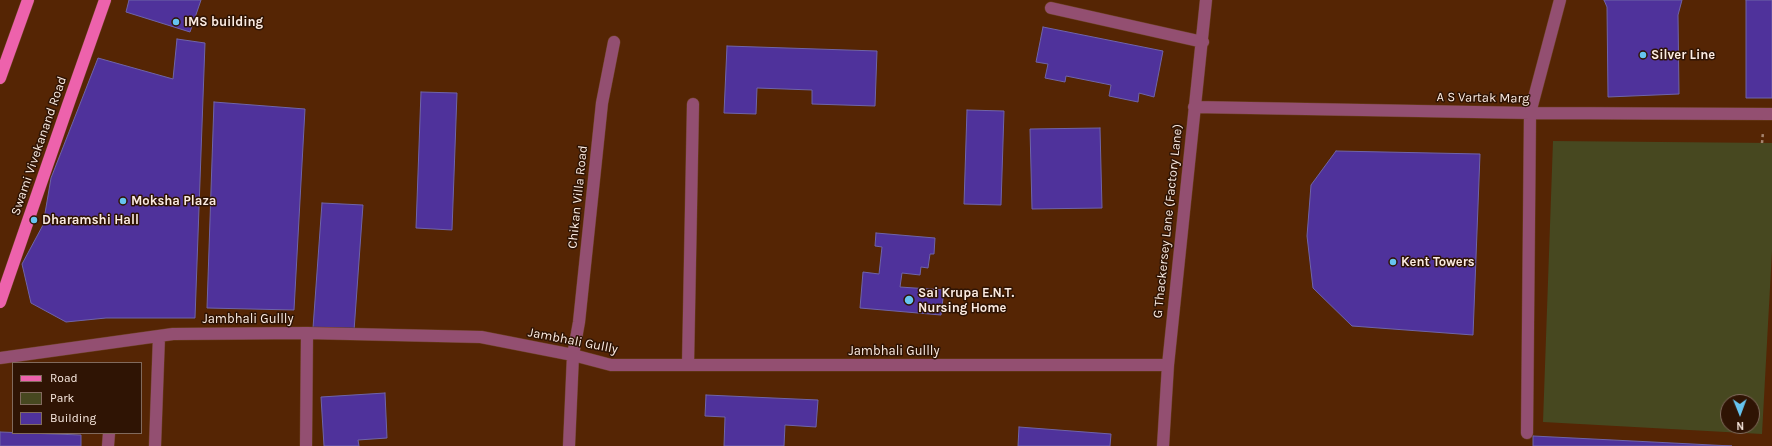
<!DOCTYPE html>
<style>
body{margin:0}
#map{position:relative;width:1772px;height:446px;overflow:hidden;background:#552504;font-family:Karla,sans-serif}
canvas{display:block}
.legend{position:absolute;left:12px;top:362px;width:130px;height:72px;box-sizing:border-box;background:#2f1404;border:1px solid #816a5d;margin:0;padding:5px 7px;list-style:none;font-size:12px;color:#fbebe2}
.legend li{display:flex;align-items:center;gap:8px;height:20px}
.legend b{width:20px;border:1px solid #816a5d}
.north{position:absolute;left:1720px;top:394px;width:40px;height:40px;box-sizing:border-box;background:#2f1404;border:1px solid #816a5d;border-radius:50%;rotate:179deg;font-size:11px;font-weight:700;line-height:16px;text-align:center;color:#fbebe2}
.north::after{content:'';display:block;margin:auto;width:14px;height:18px;background:#66c4ef;clip-path:polygon(50% 0,100% 100%,50% 72%,0 100%)}
</style>
<div id="map">
<canvas width="1772" height="446"></canvas>
<ul class="legend">
<li><b style="height:5px;background:#ed62ac"></b>Road</li>
<li><b style="height:11px;background:#474820"></b>Park</li>
<li><b style="height:11px;background:#4f329b"></b>Building</li>
</ul>
<div class="north">N</div>
</div>
<script>
const ctx = document.querySelector('canvas').getContext('2d');
ctx.lineJoin = 'round';
function fill(path, color) {
  ctx.fillStyle = color;
  ctx.fill(path, 'evenodd');
}
function poly(rows) {
  const path = new Path2D();
  for (const r of rows) {
    path.moveTo(r[0], r[1]);
    for (let i = 2; i < r.length; i += 2) path.lineTo(r[i], r[i + 1]);
  }
  return path;
}
function trace(path, color, width, dash) {
  ctx.strokeStyle = color;
  ctx.lineWidth = width;
  ctx.lineCap = dash ? 'butt' : 'round';
  ctx.setLineDash(dash || []);
  ctx.stroke(path);
}
function drawText(font, color, halo, rows, align = 'center') {
  ctx.font = font + ' Karla,sans-serif';
  ctx.lineWidth = 3;
  ctx.setLineDash([]);
  ctx.textBaseline = 'middle';
  ctx.strokeStyle = halo;
  ctx.fillStyle = color;
  for (const [text, x, y, turn = 0] of rows) {
    ctx.save();
    ctx.translate(x, y);
    ctx.rotate((+turn || 0) * Math.PI / 180);
    ctx.textAlign = isNaN(turn) ? turn : align;
    if (halo) ctx.strokeText(text, 0, 0);
    ctx.fillText(text, 0, 0);
    ctx.restore();
  }
}
const green = poly([
 [1553,141,1772,143,1772,251,1762,434,1543,422],
 [1728,402,1752,402,1752,426,1728,426]
]);
const building = poly([
 [129,0,201,0,190,32,126,12,129,0],
 [1604,0,1682,0,1678,15,1679,94,1608,97,1607,7,1604,0],
 [1746,0,1772,0,1772,98,1746,98,1746,0],
 [1043,27,1163,51,1154,97,1139,93,1138,102,1109,96,1111,85,1066,76,1065,82,1045,78,1048,64,1036,62,1043,27],
 [177,39,205,43,195,318,106,318,66,322,31,303,22,264,43,225,51,178,98,58,173,79,177,39],
 [727,46,877,51,875,106,812,104,812,90,757,88,756,114,724,113,727,46],
 [421,92,457,93,452,230,416,228,421,92],
 [214,102,305,109,294,310,207,308,214,102],
 [967,110,1004,111,1001,205,964,204,967,110],
 [1100,128,1102,208,1032,209,1030,129,1100,128],
 [1336,151,1480,154,1473,335,1352,326,1313,288,1307,236,1311,185,1336,151],
 [322,203,363,205,354,331,313,328,322,203],
 [876,233,935,238,934,254,930,254,928,268,921,267,920,275,902,273,900,287,944,290,941,315,860,308,863,272,879,274,882,247,875,246,876,233],
 [385,393,387,438,358,440,359,446,324,446,321,397,385,393],
 [706,395,818,400,816,427,785,425,784,446,724,446,725,417,705,416,706,395],
 [1019,427,1111,434,1110,446,1018,446,1019,427],
 [0,432,81,435,81,446,0,446,0,432],
 [1533,436,1732,446,1533,446,1533,436]
]);
const path = poly([
 [1762,143,1763,132]
]);
const street = poly([
 [1051,8,1203,42],
 [1194,107,1530,113,1772,114],
 [0,358,173,334,307,333,481,337,573,355,611,365,1168,365],
 [688,365,693,104],
 [1527,433,1530,113,1560,0],
 [108,446,109,433],
 [155,446,159,336],
 [306,446,307,333],
 [569,446,573,355,579,322,602,103,614,42],
 [1163,446,1168,365,1206,0]
]);
const primary = poly([
 [0,78,28,0],
 [0,302,68,105,105,0]
]);
const markers = [
 [176,22,4,"#66c4ef"],
 [1643,55,4,"#66c4ef"],
 [123,201,4,"#66c4ef"],
 [34,220,4,"#66c4ef"],
 [1393,262,4,"#66c4ef"],
 [909,300,5,"#66c4ef"]
];
const poiNames = [
 ["IMS building",184,22],
 ["Silver Line",1651,55],
 ["Moksha Plaza",131,201],
 ["Dharamshi Hall",42,220],
 ["Kent Towers",1401,262],
 ["Sai Krupa E.N.T.",918,293],
 ["Nursing Home",918,308]
];
const streetNames = [
 ["A S Vartak Marg",1483,98,1],
 ["Swami Vivekanand Road",39,146,-71],
 ["Chikan Villa Road",578,197,-84],
 ["G Thackersey Lane (Factory Lane)",1168,221,-84],
 ["Jambhali Gullly",248,319],
 ["Jambhali Gullly",573,341,11],
 ["Jambhali Gullly",894,351]
];
fill(green, '#474820');
fill(building, '#4f329b');
trace(building, '#6f64a8', 1);
trace(street, '#6c4123', 13);
trace(primary, '#6c4123', 13);
trace(path, '#a5846f', 2.5, [3, 3]);
trace(street, '#934f71', 12);
trace(primary, '#ed62ac', 12);
for (const [x, y, r, color] of markers) {
  const dot = new Path2D();
  dot.arc(x, y, r, 0, 2 * Math.PI);
  ctx.fillStyle = color;
  ctx.fill(dot);
  trace(dot, '#2f1404', 1.5);
}
drawText('bold 13px', '#fbebe2', '#2f1404', poiNames, 'left');
drawText('13px', '#fbebe2', '#2f1404', streetNames);
</script>
